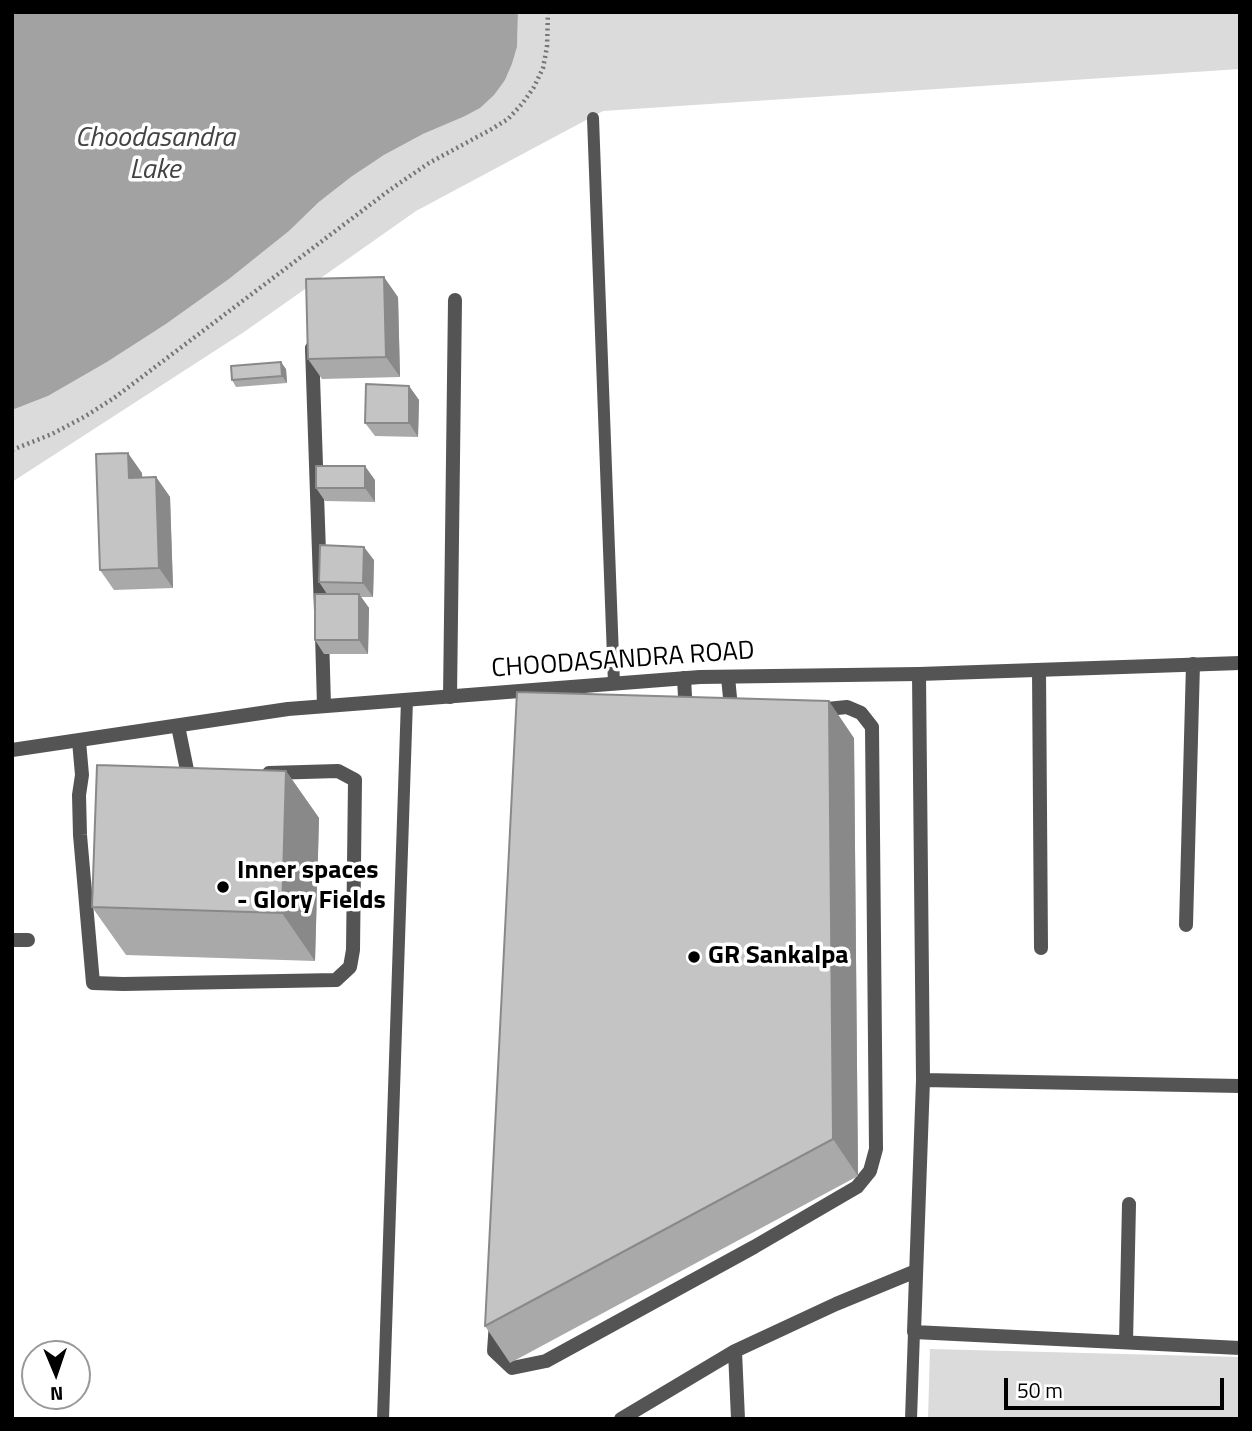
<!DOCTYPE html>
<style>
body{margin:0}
#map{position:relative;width:1252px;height:1431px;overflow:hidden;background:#fff;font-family:"Titillium Web",sans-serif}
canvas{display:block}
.frame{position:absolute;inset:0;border:14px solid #000;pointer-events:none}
.north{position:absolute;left:21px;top:1340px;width:70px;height:70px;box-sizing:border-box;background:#fff;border:2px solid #999;border-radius:50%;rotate:178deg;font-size:19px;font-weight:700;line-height:28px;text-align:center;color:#000}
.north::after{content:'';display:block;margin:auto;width:24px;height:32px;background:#000;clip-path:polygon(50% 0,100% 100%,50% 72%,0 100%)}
.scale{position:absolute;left:1004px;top:1378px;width:220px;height:32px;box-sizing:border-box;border:4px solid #000;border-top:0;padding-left:9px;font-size:21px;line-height:24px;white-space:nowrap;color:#000;-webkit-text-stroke:5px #fff;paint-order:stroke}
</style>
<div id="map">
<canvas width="1252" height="1431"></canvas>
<div class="frame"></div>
<div class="north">N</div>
<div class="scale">50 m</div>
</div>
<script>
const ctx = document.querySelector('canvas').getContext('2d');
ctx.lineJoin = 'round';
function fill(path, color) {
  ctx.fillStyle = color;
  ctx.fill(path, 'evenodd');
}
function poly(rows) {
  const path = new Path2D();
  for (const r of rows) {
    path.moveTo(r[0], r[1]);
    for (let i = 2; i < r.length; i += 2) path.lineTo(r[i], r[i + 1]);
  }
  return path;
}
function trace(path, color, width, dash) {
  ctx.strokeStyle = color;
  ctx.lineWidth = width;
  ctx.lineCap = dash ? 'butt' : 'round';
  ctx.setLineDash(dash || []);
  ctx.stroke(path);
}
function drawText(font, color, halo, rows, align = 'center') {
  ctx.font = font + ' "Titillium Web",sans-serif';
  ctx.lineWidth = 7;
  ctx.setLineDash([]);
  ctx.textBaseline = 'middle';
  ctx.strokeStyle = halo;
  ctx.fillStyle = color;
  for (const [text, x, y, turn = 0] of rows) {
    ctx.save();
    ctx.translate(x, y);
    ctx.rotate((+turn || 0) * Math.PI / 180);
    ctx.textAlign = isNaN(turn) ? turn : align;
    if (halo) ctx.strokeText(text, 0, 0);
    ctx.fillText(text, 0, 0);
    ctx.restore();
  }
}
const green = poly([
 [518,12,1240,12,1240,69,603,111,416,211,244,332,12,482,12,410,48,396,107,362,166,324,229,279,289,231,319,202,351,177,384,155,423,134,463,117,505,80,512,64,517,47],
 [930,1349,1240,1357,1240,1419,928,1419]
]);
const water = poly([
 [12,12,518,12,517,47,512,64,505,80,494,95,480,108,463,117,423,134,384,155,351,177,319,202,289,231,229,279,166,324,107,362,48,396,12,410]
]);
const path = poly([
 [12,450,52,434,84,417,114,398,391,189,429,163,490,130,508,119,522,104,534,87,543,68,547,47,548,12]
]);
const service = poly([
 [593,118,614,684],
 [383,1419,407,700],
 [911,1419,914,1332]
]);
const minor = poly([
 [312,348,321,611],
 [322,634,324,706],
 [1039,670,1041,948],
 [919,674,923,1080,914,1332,1240,1348],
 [728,677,731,708,733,716,734,716],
 [684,678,686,715],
 [450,697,455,300],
 [178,726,188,775,200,775],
 [79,741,82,775,79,795,80,835,93,983,123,984,336,980,350,967,353,950,355,780,338,771,269,773],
 [1186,925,1193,664],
 [12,940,28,940],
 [923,1080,1240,1086],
 [496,1322,494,1351,512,1368,546,1361,754,1247,857,1187,870,1171,876,1149,872,727,861,713,847,707,817,710],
 [1126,1342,1129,1204],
 [735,1351,738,1419],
 [621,1419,735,1351,836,1304,916,1271]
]);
const tertiary = poly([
 [12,750,288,709,700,677,919,674,1240,663]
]);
const wall = poly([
 [398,297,400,377,322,379,308,359],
 [286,369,287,383,236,387,232,380],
 [409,386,419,400,418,437,375,436,365,423],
 [142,473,142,477,156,477,170,497,173,588,114,590,100,570],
 [375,480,375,502,325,501,316,488],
 [374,560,373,597,361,597,369,608,368,654,324,654,315,640,327,594,319,582],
 [854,738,858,1176,510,1363,485,1326],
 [286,771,319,818,315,961,126,955,92,907]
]);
const shadedWall = poly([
 [384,277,398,297,400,377,386,357],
 [281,362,286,369,287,383,282,376],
 [409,386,419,400,418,437,409,423],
 [128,453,142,473,143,498,129,478],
 [365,466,375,480,375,502,365,488],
 [156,477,170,497,173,588,159,568],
 [364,547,374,560,373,597,363,583],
 [359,594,369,608,368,654,359,640],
 [829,701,854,738,858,1176,833,1139],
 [286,771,319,818,315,961,282,913]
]);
const building = poly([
 [384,277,386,357,308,359,306,279,384,277],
 [281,362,282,376,232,380,231,366,281,362],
 [366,384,409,386,409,423,365,423,366,384],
 [128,453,129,478,156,477,159,568,100,570,96,454,128,453],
 [316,466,365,466,365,488,316,488,316,466],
 [320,545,364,547,363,583,319,582,320,545],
 [315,594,359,594,359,640,315,640,315,594],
 [517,692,829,701,833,1139,485,1326,517,692],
 [97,765,286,771,282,913,92,907,97,765]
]);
const markers = [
 [223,887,7,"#000"],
 [694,957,7,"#000"]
];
const streetNames = [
 ["CHOODASANDRA ROAD",623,661,-4]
];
const poiNames = [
 ["Inner spaces",237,872],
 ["- Glory Fields",237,902],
 ["GR Sankalpa",708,957]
];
const waterNames = [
 ["Choodasandra",155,139],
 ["Lake",155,171]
];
fill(green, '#dbdbdb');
fill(water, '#a2a2a2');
trace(path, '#767676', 4.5, [2, 3.5]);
trace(service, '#545454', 12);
trace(minor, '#545454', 14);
trace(tertiary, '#545454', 14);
fill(wall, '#a9a9a9');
fill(shadedWall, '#898989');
fill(building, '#c4c4c4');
trace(building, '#898989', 2);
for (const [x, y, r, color] of markers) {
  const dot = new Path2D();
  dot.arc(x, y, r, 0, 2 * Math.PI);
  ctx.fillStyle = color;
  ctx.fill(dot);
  trace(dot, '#fff', 2.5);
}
drawText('26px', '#000', '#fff', streetNames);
drawText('bold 26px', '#000', '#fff', poiNames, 'left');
drawText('italic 28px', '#434343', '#fff', waterNames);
</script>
